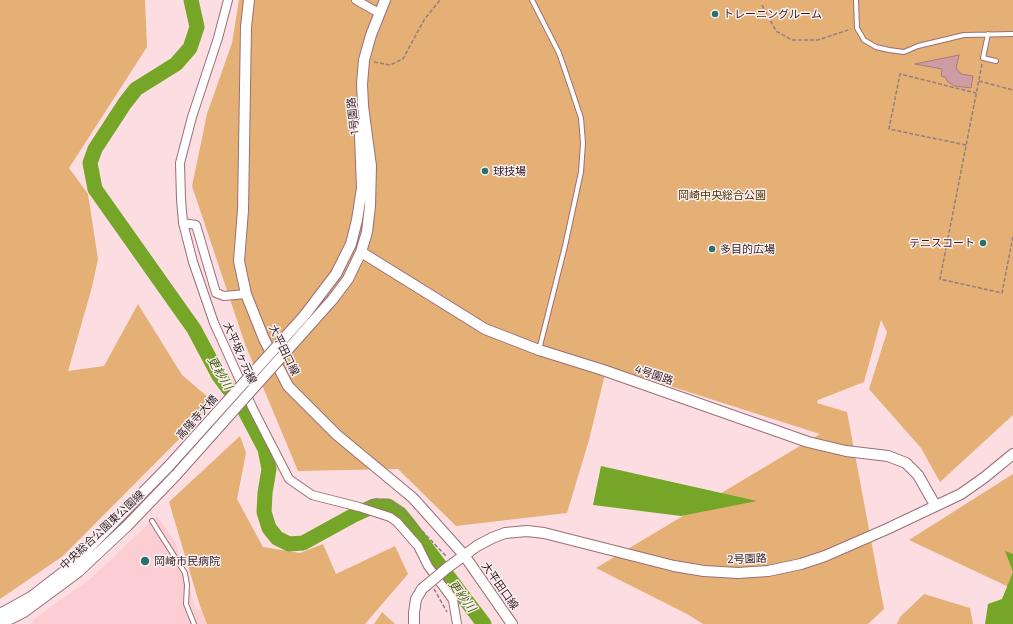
<!DOCTYPE html>
<meta charset="utf-8">
<style>
body{margin:0}
canvas{display:block;background:#fcdde1}
</style>
<canvas width="1013" height="624"></canvas>
<script>
const ctx = document.querySelector('canvas').getContext('2d');
ctx.lineJoin = 'round';
function fill(path, color) {
  ctx.fillStyle = color;
  ctx.fill(path, 'evenodd');
}
function poly(rows) {
  const path = new Path2D();
  for (const r of rows) {
    path.moveTo(r[0], r[1]);
    for (let i = 2; i < r.length; i += 2) path.lineTo(r[i], r[i + 1]);
  }
  return path;
}
function trace(path, color, width, dash) {
  ctx.strokeStyle = color;
  ctx.lineWidth = width;
  ctx.lineCap = dash ? 'butt' : 'round';
  ctx.setLineDash(dash || []);
  ctx.stroke(path);
}
function drawText(font, color, halo, rows, align = 'center') {
  ctx.font = font + ' "Exo 2","Noto Sans JP",sans-serif';
  ctx.lineWidth = 3;
  ctx.setLineDash([]);
  ctx.textBaseline = 'middle';
  ctx.strokeStyle = halo;
  ctx.fillStyle = color;
  for (const [text, x, y, turn = 0] of rows) {
    ctx.save();
    ctx.translate(x, y);
    ctx.rotate((+turn || 0) * Math.PI / 180);
    ctx.textAlign = isNaN(turn) ? turn : align;
    if (halo) ctx.strokeText(text, 0, 0);
    ctx.fillText(text, 0, 0);
    ctx.restore();
  }
}
const built = poly([
 [157,516,175,542,196,609,249,624,32,624,33,620,90,579]
]);
const green = poly([
 [0,0,145,0,147,47,69,168,88,194,98,259,92,287,68,371,104,366,138,304,182,375,215,403,63,556,0,599],
 [239,0,1013,0,1013,415,940,482,921,448,869,389,887,332,881,320,864,382,818,400,817,403,847,412,884,609,868,624,703,624,687,614,596,568,820,434,607,366,589,440,567,513,456,526,398,469,298,471,245,344,192,186,207,114,232,43],
 [240,436,246,453,237,499,263,547,300,553,323,544,336,574,395,546,408,574,365,624,207,624,200,606,169,502],
 [1013,474,1013,589,909,540],
 [924,594,970,608,973,624,897,624,900,617],
 [382,612,395,624,374,624]
]);
const water = poly([
 [601,466,757,501,681,516,593,505],
 [1005,551,1013,554,1013,624,985,624,988,604,1002,599,1013,572]
]);
const river = poly([
 [191,0,197,27,190,48,176,64,136,89,125,103,95,149,90,163,95,189,194,329,219,376,244,409,265,449,269,469,265,493,264,512,269,528,277,538,289,544,303,543,354,515,374,506,388,506,400,514,409,525,484,624]
]);
const building = poly([
 [959,55,956,68,961,74,973,76,971,88,955,86,948,82,945,77,941,76,942,69,915,64,959,55]
]);
const path = poly([
 [762,5,776,31,792,40,818,40,851,29],
 [374,62,390,65,403,59,424,20,440,0],
 [982,64,940,279,1002,293,1013,236],
 [979,81,1013,90],
 [966,145,889,129,900,74,976,93],
 [369,501,374,499,389,500,402,510,447,557],
 [434,589,447,612]
]);
const service = poly([
 [532,0,559,53,570,85,581,118,583,143,581,172,565,246,539,350],
 [856,0,857,28,864,40,876,47,889,50,904,52,918,46,964,35,1013,34],
 [988,34,983,58,996,61],
 [152,521,185,573,187,585,186,604,194,624]
]);
const minor = poly([
 [228,0,218,38,192,117,180,163,181,199,183,223,193,262,214,323,253,409,289,479,312,495,359,507,390,517,397,522,418,546,428,566,453,600,457,624],
 [356,0,379,13],
 [183,223,196,225,216,293,224,296,246,294]
]);
const tertiary = poly([
 [249,0,246,27,243,210,239,261,246,294,264,339,288,386,337,435,413,498,464,555,512,624],
 [361,252,485,329,539,350,603,370,808,442,846,451,888,456,906,463,918,475,935,505],
 [336,274,351,244,357,220,362,188,360,136,361,124],
 [333,299,348,279,361,252,367,232,370,206,371,166,363,106,362,84,364,60,371,35,385,0],
 [447,568,477,546,492,538,505,533,527,531,544,533,674,566,704,571,738,573,768,571,801,564,825,556,887,529,961,494,985,477,1013,454],
 [0,614,31,597,70,567,168,467],
 [0,624,24,612,78,572,127,526,176,475],
 [414,624,414,613,416,599,422,589]
]);
const tertiaryBridge = poly([
 [168,467,304,316,336,274],
 [176,475,333,299],
 [422,589,447,568]
]);
const markers = [
 [715,14,4,"#29736e"],
 [485,171,4,"#29736e"],
 [983,243,4,"#29736e"],
 [712,249,4,"#29736e"],
 [145,561,5,"#29736e"]
];
const poiNames = [
 ["トレーニングルーム",723,14],
 ["球技場",493,171],
 ["テニスコート",975,243,"right"],
 ["多目的広場",720,249],
 ["岡崎市民病院",154,561]
];
const streetNames = [
 ["1号園路",353,116,-96],
 ["大平田口線",284,350,64],
 ["大平坂ヶ元線",240,353,66],
 ["4号園路",654,375,19],
 ["高隆寺大橋",197,417,-48],
 ["中央総合公園東公園線",102,530,-43],
 ["2号園路",747,559,-2],
 ["大平田口線",500,586,55]
];
const parkNames = [
 ["岡崎中央総合公園",722,195]
];
const waterNames = [
 ["更紗川",220,373,59],
 ["更紗川",462,596,53]
];
fill(built, '#fdcdd4');
fill(green, '#e5b075');
fill(water, '#75a628');
trace(river, '#75a628', 15);
fill(building, '#ce9da4');
trace(building, '#a97a81', 1);
trace(service, '#9c6e75', 6);
trace(minor, '#9c6e75', 10);
trace(tertiary, '#9c6e75', 12);
trace(path, '#967d81', 1.5, [4, 2]);
trace(service, '#fff', 4);
trace(minor, '#fff', 8);
trace(tertiary, '#fff', 10);
trace(tertiaryBridge, '#9c6e75', 12, []);
trace(tertiaryBridge, '#fff', 10);
for (const [x, y, r, color] of markers) {
  const dot = new Path2D();
  dot.arc(x, y, r, 0, 2 * Math.PI);
  ctx.fillStyle = color;
  ctx.fill(dot);
  trace(dot, '#fbf0f1', 1.5);
}
drawText('11px', '#311e21', '#fbf0f1', poiNames, 'left');
drawText('11px', '#311e21', '#fbf0f1', streetNames);
drawText('11px', '#523000', '#fbf0f1', parkNames);
drawText('italic 12px', '#3e5d03', '#fbf0f1', waterNames);
</script>
